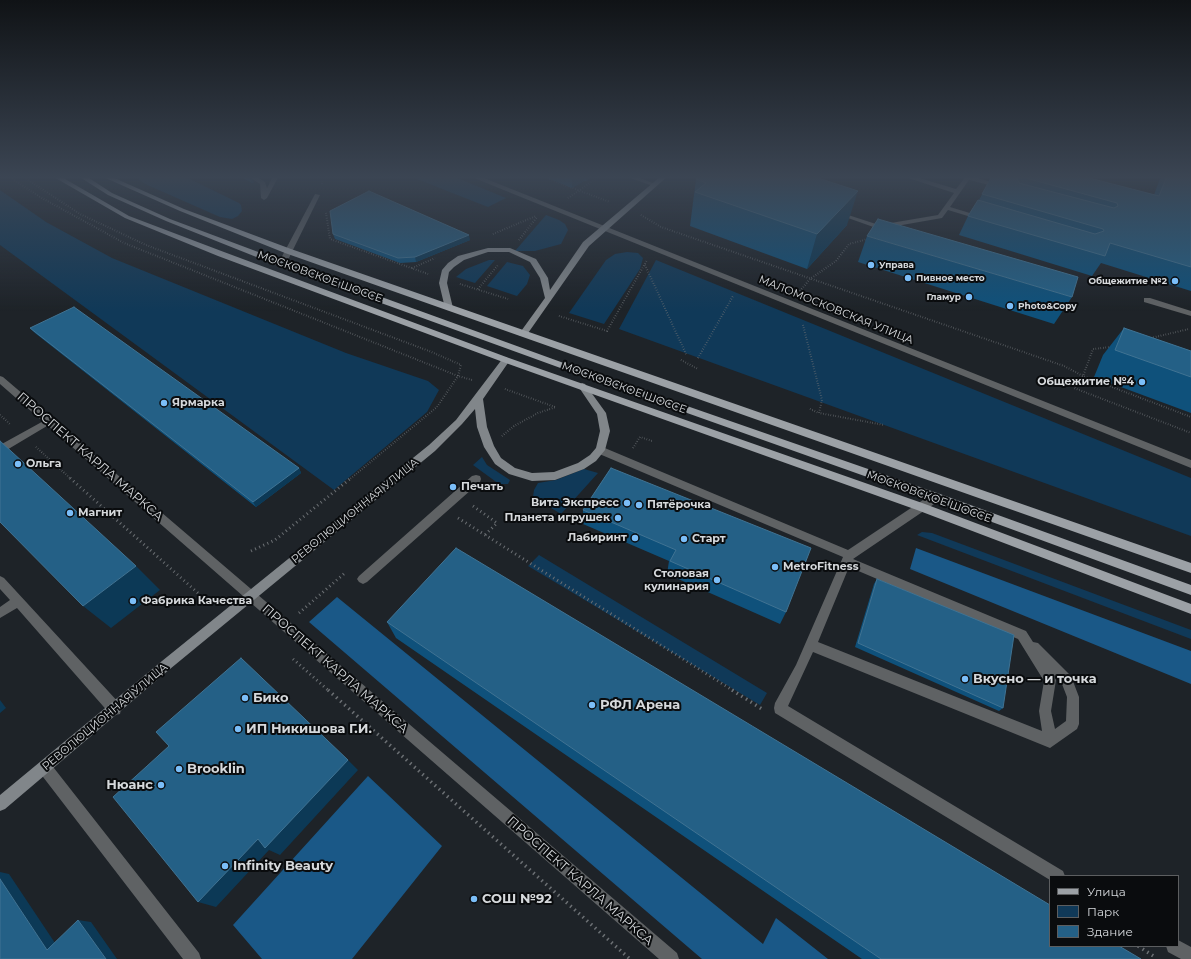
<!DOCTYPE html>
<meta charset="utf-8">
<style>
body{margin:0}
#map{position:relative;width:1191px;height:959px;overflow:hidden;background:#1e2328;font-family:Montserrat,sans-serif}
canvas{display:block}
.legend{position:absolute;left:1049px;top:875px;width:130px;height:72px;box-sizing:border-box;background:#0a0c0e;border:1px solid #5c5e60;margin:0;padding:5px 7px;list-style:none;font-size:12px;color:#d6d9dc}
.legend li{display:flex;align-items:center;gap:8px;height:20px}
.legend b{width:20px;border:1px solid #5c5e60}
</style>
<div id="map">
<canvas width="1191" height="959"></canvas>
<ul class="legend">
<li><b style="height:5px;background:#9ca1a6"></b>Улица</li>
<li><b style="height:11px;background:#103958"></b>Парк</li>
<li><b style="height:11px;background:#246086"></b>Здание</li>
</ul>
</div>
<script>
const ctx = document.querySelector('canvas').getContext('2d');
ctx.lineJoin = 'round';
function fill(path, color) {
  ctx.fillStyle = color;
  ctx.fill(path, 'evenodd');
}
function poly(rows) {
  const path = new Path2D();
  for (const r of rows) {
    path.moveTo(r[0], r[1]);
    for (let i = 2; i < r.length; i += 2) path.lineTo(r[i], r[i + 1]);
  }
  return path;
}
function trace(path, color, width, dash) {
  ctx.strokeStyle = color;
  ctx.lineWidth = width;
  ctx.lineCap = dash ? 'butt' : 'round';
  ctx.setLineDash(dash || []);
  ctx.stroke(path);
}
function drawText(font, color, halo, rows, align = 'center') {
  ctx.font = font + ' Montserrat,sans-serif';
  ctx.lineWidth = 4;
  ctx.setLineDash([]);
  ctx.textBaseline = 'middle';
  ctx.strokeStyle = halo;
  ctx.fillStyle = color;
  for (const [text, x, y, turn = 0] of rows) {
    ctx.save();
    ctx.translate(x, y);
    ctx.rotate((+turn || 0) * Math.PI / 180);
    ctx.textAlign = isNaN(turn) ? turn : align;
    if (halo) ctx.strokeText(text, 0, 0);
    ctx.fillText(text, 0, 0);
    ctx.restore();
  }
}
const green = poly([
 [140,176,184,176,239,203,241,205,242,211,238,216,232,219,220,217,145,184,139,180],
 [409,176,453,176,506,198,488,207],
 [0,190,46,222,112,258,346,353,428,381,439,390,427,412,334,490,0,245],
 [546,215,559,220,565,224,568,230,561,244,535,251,515,251],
 [627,252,638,253,643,258,640,269,604,324,569,313,606,260,615,254],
 [489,260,495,260,475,283,456,277,466,269],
 [656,260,1191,478,1191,536,619,329],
 [507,262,523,266,530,275,527,284,517,296,487,286],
 [482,457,487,465,510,480,508,484,499,484,473,465],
 [584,469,598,473,561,514,533,497,534,490,538,483,556,480],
 [922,532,932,533,1191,630,1191,639,917,535],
 [539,555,767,693,760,705,528,566]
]);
const forest = poly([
 [916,548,1191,651,1191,684,910,569],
 [337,597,763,944,776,918,828,959,702,959,309,622],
 [368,776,442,846,352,959,262,959,233,925]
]);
const pathFar2 = poly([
 [8,176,40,197,124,243,458,376,472,380],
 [22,176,80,214,146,245,429,351,461,365,458,376,437,407,350,479],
 [321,176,322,184],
 [540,176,610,202],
 [568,198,600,176],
 [326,213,330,239,428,274],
 [641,215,661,227,1064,366,1083,376,1191,417],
 [493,234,536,216],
 [519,240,537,217],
 [645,265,686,354],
 [412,268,435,258],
 [460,284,508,299],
 [478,289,498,265],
 [800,291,810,279,836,261,849,244,868,239],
 [559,316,607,331,647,260],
 [803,325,822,400,819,413,884,425],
 [1151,338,1189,329],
 [1111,347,1093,349,1083,376,1074,388,1191,433],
 [698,358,733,296],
 [681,360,698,369],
 [505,389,555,407],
 [810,409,819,413],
 [0,415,11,425],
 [502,436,514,426,538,413,556,407],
 [36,447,71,479],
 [633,448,640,437,652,441]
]);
const pathFar1 = poly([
 [70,478,199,594],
 [473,506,497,523,485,535],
 [458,518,734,691],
 [251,551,275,540,351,478],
 [299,613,346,572],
 [293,659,329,691]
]);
const path = poly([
 [328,690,630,959],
 [732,690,762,709],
 [1138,946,1155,957]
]);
const lane = poly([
 [247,176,256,176,265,182,267,188,273,176,279,176,267,198,264,200,261,198,260,184,247,176],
 [624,176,635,176,658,185,653,186,624,176],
 [902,176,913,176,956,189,966,176,972,176,1004,186,1001,188,969,180,950,207,983,217,983,219,981,220,948,210,942,218,879,229,834,213,839,212,879,225,938,215,954,193,902,176],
 [315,194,320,195,286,264,285,266,279,266,278,264,315,194],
 [1144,298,1150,298,1191,311,1191,316,1144,302,1144,298],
 [49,418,52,419,54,421,52,423,0,454,0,445,49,418],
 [600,446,848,550,932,494,940,494,941,497,940,500,853,559,1026,631,1033,642,1038,643,1071,676,1079,697,1079,724,1077,729,1050,748,813,652,788,706,1063,871,1065,876,1050,876,1050,880,775,713,774,708,775,703,796,665,843,557,597,453,595,450,597,447,600,446],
 [849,567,1018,639,1044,681,1039,711,1042,731,818,642,849,567],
 [1055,676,1062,684,1067,697,1066,721,1055,729,1051,711,1056,680,1055,676],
 [476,475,480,476,481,479,480,482,367,582,363,584,359,582,357,579,359,576,472,476,476,475],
 [0,576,4,578,120,704,121,709,120,714,115,715,110,714,17,608,0,618,0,607,10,600,0,589,0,576],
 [45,761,50,763,199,953,201,959,183,959,40,773,38,768,40,763,45,761],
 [1178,940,1191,947,1191,959,1181,959,1168,952,1166,946,1178,946,1178,940]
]);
const street = poly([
 [469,176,479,176,1191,460,1191,468,469,176],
 [0,376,3,377,677,953,679,959,659,959,0,384,0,376]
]);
const secondary = poly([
 [661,176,668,176,589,246,526,336,520,336,519,334,545,298,540,278,530,262,509,252,488,252,464,260,454,267,449,272,447,283,453,308,449,310,445,308,439,283,442,270,448,263,458,256,488,248,510,248,536,259,548,278,550,290,583,242,661,176],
 [506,357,510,360,483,399,487,427,494,446,501,458,515,468,532,473,554,472,578,463,590,455,596,448,600,431,597,414,578,386,582,383,585,384,606,413,610,431,605,450,596,461,584,469,555,480,532,481,509,474,495,464,484,447,477,427,475,409,462,424,435,451,170,669,5,809,0,811,0,795,162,661,429,445,456,420,503,358,506,357]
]);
const primary = poly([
 [52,176,60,176,129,216,224,252,509,358,925,504,1191,604,1191,614,917,510,503,362,218,256,125,218,52,176],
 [78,176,86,176,112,193,170,219,285,262,572,366,940,494,1191,585,1191,595,932,500,566,370,279,266,166,221,108,195,78,176],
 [101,176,110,176,184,209,291,249,1191,563,1191,573,285,253,180,211,101,176]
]);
const wall = poly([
 [239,176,251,176,254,182,252,183],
 [542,176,593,176,586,181,584,181,572,188],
 [992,176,1082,176,1154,195,1159,181,1162,176,1191,176,1191,291,1101,263,1092,276,959,235,968,216,979,200],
 [696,179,847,225,807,269,690,226],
 [333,234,470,240,416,262,400,263,335,239],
 [867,236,1072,297,1054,324,858,262],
 [30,328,299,468,301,473,256,507,35,333],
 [1124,328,1191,351,1191,413,1094,377,1103,355],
 [611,468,786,612,780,624,667,574,669,561,583,524,583,510],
 [877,579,1003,708,999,711,855,647,874,584],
 [387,622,1141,959,862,959,396,638]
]);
const shadedWall = poly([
 [249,176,251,176,254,182,252,183],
 [572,176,584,176,584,181,572,188],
 [586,176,593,176,586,181],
 [858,191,847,225,807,269,817,234],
 [469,235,470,240,416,262,415,257],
 [299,468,301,473,256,507,253,502],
 [136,566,160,590,111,628,83,606],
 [0,700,6,708,0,713],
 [348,760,358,770,280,855,269,850,216,907,198,902,258,839],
 [0,872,9,874,61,952,47,950,0,879],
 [78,920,91,922,117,959,106,959]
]);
const building = poly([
 [700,176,812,176,858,191,817,234,695,192,706,183,696,179,700,176],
 [992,176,1016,176,1019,183,1114,208,1118,206,1117,203,1026,178,1025,176,1082,176,1159,196,1167,176,1191,176,1191,267,1110,243,1105,256,968,216,978,200,1095,234,1104,231,1103,229,982,194,992,176],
 [369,191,469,235,415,257,398,258,333,234,330,211,369,191],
 [878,219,1078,277,1072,297,867,236,878,219],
 [74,307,299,468,253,502,30,328,74,307],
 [1124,328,1191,351,1191,377,1115,350,1124,328],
 [0,441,136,566,83,606,0,522,0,441],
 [611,468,811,548,786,612,670,561,676,550,583,510,611,468],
 [456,548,1050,905,1050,946,1119,946,1141,959,881,959,387,622,456,548],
 [877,579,1014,635,1003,708,858,643,877,579],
 [241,658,348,760,265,848,258,839,198,902,113,797,169,746,156,732,241,658],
 [0,879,47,950,78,920,106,959,0,959,0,879]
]);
const markers = [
 [871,265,4,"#7bbef8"],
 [908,278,4,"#7bbef8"],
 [1175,281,4,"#7bbef8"],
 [969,297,4,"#7bbef8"],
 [1010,306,4,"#7bbef8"],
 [1142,382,4,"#7bbef8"],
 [164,403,4,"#7bbef8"],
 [18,464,4,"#7bbef8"],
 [453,487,4,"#7bbef8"],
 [627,503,4,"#7bbef8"],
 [639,505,4,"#7bbef8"],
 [70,513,4,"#7bbef8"],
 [618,518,4,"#7bbef8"],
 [635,538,4,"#7bbef8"],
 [684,539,4,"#7bbef8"],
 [775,567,4,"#7bbef8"],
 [717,580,4,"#7bbef8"],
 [133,601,4,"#7bbef8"],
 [965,679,4,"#7bbef8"],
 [245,698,4,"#7bbef8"],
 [592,705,4,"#7bbef8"],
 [238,729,4,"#7bbef8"],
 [179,769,4,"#7bbef8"],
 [161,785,4,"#7bbef8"],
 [225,866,4,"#7bbef8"],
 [474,899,4,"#7bbef8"]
];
const farPoinames = [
 ["Управа",879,265],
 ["Пивное место",916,278],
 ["Общежитие №2",1167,281,"right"],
 ["Гламур",961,297,"right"],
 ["Photo&Copy",1018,306]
];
const streetNames = [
 ["МОСКОВСКОЕ ШОССЕ",320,277,20],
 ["МАЛОМОСКОВСКАЯ УЛИЦА",836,310,22],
 ["МОСКОВСКОЕ ШОССЕ",624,388,20],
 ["МОСКОВСКОЕ ШОССЕ",929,497,20],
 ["РЕВОЛЮЦИОННАЯ УЛИЦА",355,511,-39],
 ["РЕВОЛЮЦИОННАЯ УЛИЦА",105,717,-40]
];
const poiNames = [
 ["Общежитие №4",1134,382,"right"],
 ["Ярмарка",172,403],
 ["Ольга",26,464],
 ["Печать",461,487],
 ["Вита Экспресс",619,503,"right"],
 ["Пятёрочка",647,505],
 ["Магнит",78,513],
 ["Планета игрушек",610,518,"right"],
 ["Лабиринт",627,538,"right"],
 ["Старт",692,539],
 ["MetroFitness",783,567],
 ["Столовая",709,574,"right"],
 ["кулинария",709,587,"right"],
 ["Фабрика Качества",141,601]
];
const nearStreetnames = [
 ["ПРОСПЕКТ КАРЛА МАРКСА",90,457,41],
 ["ПРОСПЕКТ КАРЛА МАРКСА",335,669,41],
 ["ПРОСПЕКТ КАРЛА МАРКСА",580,881,41]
];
const nearPoinames = [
 ["Вкусно — и точка",973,679],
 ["Бико",253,698],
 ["РФЛ Арена",600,705],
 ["ИП Никишова Г.И.",246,729],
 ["Brooklin",187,769],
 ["Нюанс",153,785,"right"],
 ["Infinity Beauty",233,866],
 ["СОШ №92",482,899]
];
fill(green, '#103958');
fill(forest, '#1a5887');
trace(pathFar2, '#6c7074', 2, [0.5, 2]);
trace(pathFar1, '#6c7074', 3, [1, 3.5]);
trace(path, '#6c7074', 3.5, [1.5, 4]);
fill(lane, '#5f6264');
fill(street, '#5f6264');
fill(secondary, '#81868a');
fill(primary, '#9ca1a6');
fill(wall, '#0f517b');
fill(shadedWall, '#0c3956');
fill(building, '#246086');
trace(building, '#407393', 1);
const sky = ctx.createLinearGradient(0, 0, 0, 311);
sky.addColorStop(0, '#101316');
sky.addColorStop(0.57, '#3b4553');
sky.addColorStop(1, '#3b455300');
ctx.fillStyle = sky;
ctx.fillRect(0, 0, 1191, 311);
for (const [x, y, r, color] of markers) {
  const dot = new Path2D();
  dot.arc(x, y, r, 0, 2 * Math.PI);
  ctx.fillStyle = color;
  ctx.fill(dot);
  trace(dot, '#0a0c0e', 1.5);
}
drawText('bold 9px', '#d6d9dc', '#0a0c0e', farPoinames, 'left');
drawText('11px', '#d6d9dc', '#0a0c0e', streetNames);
drawText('bold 11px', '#d6d9dc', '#0a0c0e', poiNames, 'left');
drawText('13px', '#d6d9dc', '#0a0c0e', nearStreetnames);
drawText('bold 13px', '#d6d9dc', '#0a0c0e', nearPoinames, 'left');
</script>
